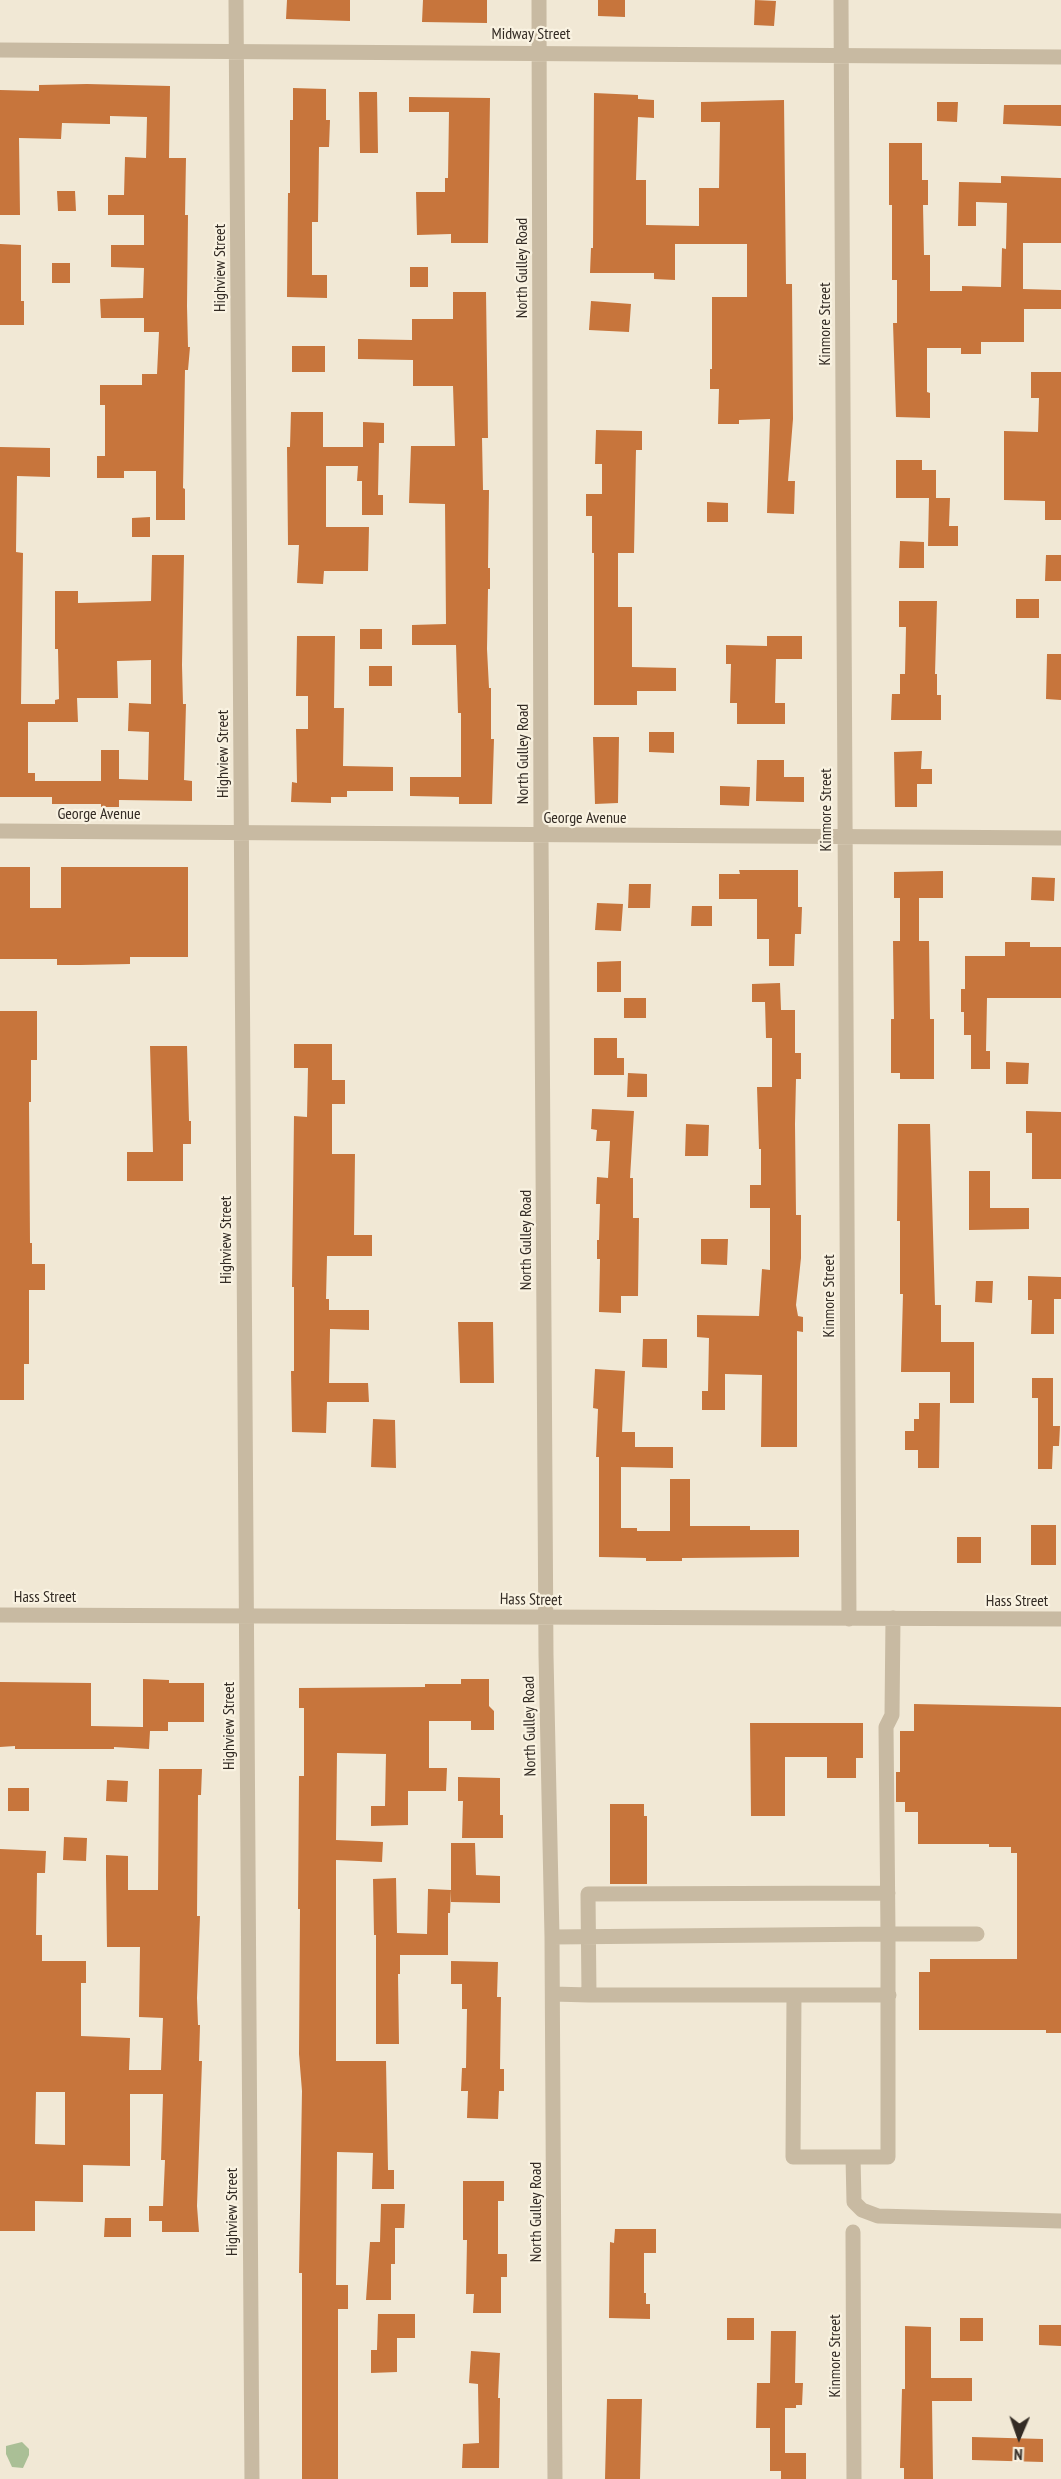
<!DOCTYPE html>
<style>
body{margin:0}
#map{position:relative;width:1061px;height:2479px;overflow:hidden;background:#f1e8d5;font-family:"PT Sans Narrow",sans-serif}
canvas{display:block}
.north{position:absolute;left:989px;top:2407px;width:60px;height:60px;-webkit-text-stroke:4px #f9f2e1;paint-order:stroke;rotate:182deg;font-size:16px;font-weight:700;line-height:24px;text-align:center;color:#332b24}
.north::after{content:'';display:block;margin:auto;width:21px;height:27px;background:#332b24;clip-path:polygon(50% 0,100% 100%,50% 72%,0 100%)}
</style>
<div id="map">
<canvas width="1061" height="2479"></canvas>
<div class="north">N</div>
</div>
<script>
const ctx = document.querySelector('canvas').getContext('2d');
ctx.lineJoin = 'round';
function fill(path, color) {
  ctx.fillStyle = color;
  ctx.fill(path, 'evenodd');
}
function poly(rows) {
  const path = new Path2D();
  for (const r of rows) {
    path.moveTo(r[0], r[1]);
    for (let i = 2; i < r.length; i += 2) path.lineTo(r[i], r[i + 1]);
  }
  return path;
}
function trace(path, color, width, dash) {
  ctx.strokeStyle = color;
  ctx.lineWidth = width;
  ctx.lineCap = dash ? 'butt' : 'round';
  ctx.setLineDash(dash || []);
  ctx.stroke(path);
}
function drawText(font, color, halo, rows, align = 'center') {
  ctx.font = font + ' "PT Sans Narrow",sans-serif';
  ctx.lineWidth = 4.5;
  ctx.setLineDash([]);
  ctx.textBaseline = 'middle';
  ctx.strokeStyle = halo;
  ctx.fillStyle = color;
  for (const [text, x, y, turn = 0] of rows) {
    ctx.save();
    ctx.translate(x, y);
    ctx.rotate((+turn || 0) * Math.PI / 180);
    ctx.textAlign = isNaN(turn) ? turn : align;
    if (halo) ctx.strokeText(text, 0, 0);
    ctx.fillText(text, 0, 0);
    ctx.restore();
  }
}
const green = poly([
 [22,2442,29,2449,29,2455,23,2468,12,2467,6,2454,6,2446]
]);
const building = poly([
 [287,0,350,0,350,21,286,19],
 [423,0,487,0,487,23,422,22],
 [598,0,625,0,625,17,598,16],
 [755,0,776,1,774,26,754,25],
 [87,84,170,86,169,158,186,158,185,215,188,215,187,306,188,347,190,347,188,370,185,370,183,488,185,489,185,520,156,520,156,471,124,471,124,478,97,478,97,456,105,456,105,405,100,405,100,385,142,385,142,374,157,374,159,332,144,332,144,318,101,318,100,299,143,298,144,268,111,267,111,245,144,245,144,215,108,215,108,195,124,195,125,157,146,158,147,117,110,116,110,124,62,123,61,139,19,138,20,215,0,215,0,90,39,91,39,85],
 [293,88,326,89,326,120,330,120,329,147,319,147,318,222,312,222,312,275,327,275,327,298,287,297,288,193,290,193,290,120,293,120],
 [359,92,377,92,378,153,360,153],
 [594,93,638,95,638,99,654,100,654,118,638,117,636,180,646,180,646,225,699,226,699,188,719,188,720,122,701,122,701,102,784,100,786,284,792,284,793,419,788,481,795,481,794,514,767,513,770,419,739,420,739,424,718,424,719,389,710,389,710,369,712,369,712,297,747,297,747,244,675,244,675,280,654,279,654,273,590,273,591,248,593,248],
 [409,97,490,98,488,243,451,243,451,234,417,235,416,192,445,192,445,178,448,178,449,112,409,112],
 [937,102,958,102,957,122,937,121],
 [1004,105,1061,105,1061,126,1003,124],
 [889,143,922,143,922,180,928,180,928,205,923,205,924,255,930,255,930,291,962,291,962,286,1001,287,1002,248,1006,249,1007,203,976,202,976,226,958,226,959,182,1001,183,1001,176,1061,178,1061,243,1023,243,1023,289,1061,290,1061,309,1024,309,1024,342,981,342,981,354,961,354,961,348,927,348,927,392,930,393,930,418,896,417,893,323,897,323,897,280,892,280,892,205,889,205],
 [57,191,75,191,76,211,58,211],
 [0,244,21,245,21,301,24,301,24,325,0,325],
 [52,263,70,263,70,283,52,283],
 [410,267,428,267,428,287,410,287],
 [453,292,486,292,488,438,482,438,483,490,489,490,488,568,490,568,490,589,488,589,487,649,489,688,491,688,491,739,494,739,492,804,459,804,459,797,410,796,410,777,461,777,461,713,458,713,456,645,412,645,412,625,446,624,445,504,409,503,411,446,455,446,453,386,413,386,413,360,358,359,358,339,412,340,412,319,453,319],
 [591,301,631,304,629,332,589,330],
 [292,346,325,346,325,372,292,372],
 [1031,372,1061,372,1061,520,1045,520,1045,501,1004,500,1004,431,1038,432,1039,398,1031,398],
 [291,412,323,412,323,447,363,447,363,422,384,423,384,443,379,443,378,495,383,495,383,515,362,515,362,481,357,481,358,466,326,466,326,527,369,527,368,571,324,571,323,584,297,583,299,545,288,545,287,447,290,447],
 [596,430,642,431,642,450,636,450,634,553,618,553,618,607,632,607,632,667,676,668,676,691,637,691,637,705,594,705,594,553,592,553,592,516,586,516,586,494,602,494,602,464,595,464],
 [0,447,50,448,50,477,17,476,16,552,23,553,21,704,55,704,55,700,59,699,58,649,55,649,55,591,78,591,78,603,151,601,152,555,184,555,182,665,183,704,186,704,184,780,192,781,192,801,119,800,119,807,101,807,101,804,52,804,52,797,0,797],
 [151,660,151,704,129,703,128,731,149,732,148,780,119,779,119,750,101,750,101,781,35,781,35,773,28,773,28,722,78,722,77,698,118,698,117,661],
 [896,460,922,460,922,470,936,470,936,498,950,498,949,526,958,526,958,546,928,546,929,498,896,498],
 [707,502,728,503,728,522,707,522],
 [150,517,150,537,132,537,132,518],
 [900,541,924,542,924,568,899,568],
 [1046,555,1061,555,1061,581,1045,581],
 [1016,599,1039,599,1039,618,1016,618],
 [899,601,937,601,935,674,937,674,937,695,941,695,941,720,891,720,892,694,900,694,900,674,905,674,906,627,899,627],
 [360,629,382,629,382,649,360,649],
 [297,636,335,636,334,708,344,708,343,766,393,767,393,791,347,791,347,797,331,797,331,803,291,802,292,782,297,783,296,729,308,729,308,696,296,696],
 [767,636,802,636,802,659,776,659,775,703,785,703,785,724,737,724,737,703,730,703,731,664,726,664,726,645,767,646],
 [1047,654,1061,654,1061,700,1046,699],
 [369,666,392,666,392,686,369,686],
 [649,732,674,732,674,753,649,752],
 [593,737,619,737,618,803,595,804],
 [922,751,921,769,932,769,932,784,917,784,917,807,895,807,894,752],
 [757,760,784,760,784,777,804,777,804,802,756,801],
 [720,786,750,787,749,806,720,805],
 [0,867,30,867,30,908,61,908,61,867,188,867,188,957,130,957,130,964,80,965,57,965,57,959,0,959],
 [739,870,798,870,798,907,802,907,801,934,795,934,794,966,769,966,769,939,757,939,757,899,719,899,719,874,740,874],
 [943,871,943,898,919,898,919,941,929,941,930,1019,934,1019,934,1079,900,1079,900,1073,891,1073,891,1019,894,1019,893,941,900,941,900,898,894,898,894,872],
 [1032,877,1055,878,1054,901,1031,900],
 [629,884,651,884,650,908,628,908],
 [597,903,623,904,621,931,595,930],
 [692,906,712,906,712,926,691,926],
 [1005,942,1030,942,1030,947,1061,947,1061,998,987,998,986,1051,990,1051,990,1069,971,1069,971,1035,964,1035,964,1012,961,1012,961,989,965,989,965,956,1005,956],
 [621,961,621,992,597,992,597,962],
 [780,983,781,1010,795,1010,795,1053,801,1053,801,1079,796,1079,795,1124,796,1215,801,1215,801,1258,796,1305,798,1316,803,1317,803,1332,797,1331,797,1447,761,1447,762,1375,725,1374,725,1410,702,1410,702,1391,708,1391,709,1338,697,1337,697,1315,759,1316,762,1269,770,1270,770,1208,750,1208,750,1185,761,1185,761,1149,759,1149,757,1087,772,1087,772,1038,766,1038,765,1002,752,1002,752,984],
 [624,998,646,998,646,1018,624,1018],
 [0,1011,37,1011,37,1060,31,1060,31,1102,29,1102,30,1243,32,1243,32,1264,45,1264,45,1290,29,1290,29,1364,24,1364,24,1400,0,1400],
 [594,1038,617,1038,617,1058,624,1058,624,1075,594,1075],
 [294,1044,332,1044,332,1080,345,1080,345,1104,332,1104,332,1154,355,1154,354,1235,372,1235,372,1256,327,1256,326,1299,329,1299,329,1310,369,1310,369,1330,330,1329,329,1383,368,1383,369,1402,327,1402,326,1433,292,1432,291,1371,294,1371,294,1287,292,1287,294,1116,307,1117,308,1068,294,1068],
 [150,1046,187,1046,189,1121,191,1121,191,1144,183,1144,183,1181,127,1181,127,1152,153,1152],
 [1006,1062,1029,1063,1028,1084,1006,1084],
 [628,1073,647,1074,647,1097,627,1097],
 [592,1109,634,1111,630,1178,633,1178,633,1218,639,1218,638,1296,621,1296,621,1313,599,1312,600,1259,597,1259,597,1240,599,1240,600,1204,596,1204,597,1177,608,1178,610,1141,596,1141,597,1130,591,1129],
 [1026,1111,1061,1112,1061,1179,1032,1179,1032,1133,1026,1133],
 [686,1124,709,1125,708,1156,685,1156],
 [898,1124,930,1124,935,1305,941,1305,941,1342,974,1342,974,1403,950,1403,950,1372,901,1372,903,1294,900,1294,900,1221,897,1221],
 [969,1171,990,1171,990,1208,1029,1208,1029,1229,969,1230],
 [701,1239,728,1239,727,1265,701,1264],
 [1028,1276,1061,1277,1061,1299,1054,1299,1054,1334,1031,1334,1032,1300,1028,1300],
 [976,1281,993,1281,992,1303,975,1302],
 [458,1322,493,1322,494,1383,460,1383],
 [643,1339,667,1339,667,1368,642,1367],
 [595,1369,625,1371,622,1432,635,1432,635,1447,673,1447,673,1468,621,1467,621,1528,637,1528,637,1531,670,1531,670,1479,690,1479,690,1526,750,1526,750,1530,799,1530,799,1557,682,1558,682,1561,646,1561,646,1558,599,1557,599,1457,596,1457,598,1409,593,1408],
 [1032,1378,1053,1378,1053,1426,1060,1426,1059,1446,1053,1446,1052,1469,1038,1469,1038,1398,1032,1398],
 [919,1403,940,1403,939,1468,918,1468,918,1450,905,1450,905,1431,914,1431,914,1419,919,1419],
 [373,1419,395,1420,396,1468,371,1467],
 [1031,1525,1056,1525,1056,1565,1031,1565],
 [957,1537,981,1537,981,1563,957,1563],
 [143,1679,169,1680,169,1683,204,1683,204,1722,168,1722,168,1731,150,1731,149,1749,114,1747,114,1749,15,1749,15,1746,0,1747,0,1682,91,1683,91,1726,143,1727],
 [461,1679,489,1679,489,1706,494,1711,494,1730,471,1730,471,1721,429,1721,429,1768,447,1768,446,1791,408,1791,408,1825,371,1826,371,1806,385,1806,386,1754,337,1753,336,1840,383,1842,382,1862,336,1860,336,2061,386,2061,388,2170,394,2170,394,2189,372,2189,373,2153,337,2152,336,2285,348,2285,348,2309,338,2309,338,2479,302,2479,302,2273,299,2273,302,2091,299,2054,300,1909,298,1909,299,1776,304,1776,304,1708,299,1708,299,1688,425,1687,425,1684,461,1684],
 [914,1704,1061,1707,1061,2033,1046,2033,1046,2030,919,2030,919,1972,930,1972,930,1959,1017,1959,1017,1853,1011,1853,1011,1847,989,1847,989,1844,918,1844,918,1812,905,1812,905,1802,896,1802,896,1772,900,1772,900,1731,914,1731],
 [750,1723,863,1723,863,1758,856,1758,856,1778,827,1778,827,1757,785,1757,785,1816,751,1816],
 [159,1769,202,1769,201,1795,198,1795,197,1916,200,1916,197,1998,198,2025,200,2025,199,2061,202,2061,197,2206,199,2232,162,2232,162,2221,149,2221,149,2206,163,2206,165,2160,161,2160,163,2094,130,2094,130,2166,83,2165,83,2202,35,2201,35,2231,0,2231,0,1849,46,1851,45,1873,37,1873,36,1935,42,1935,42,1961,86,1961,86,1983,81,1983,81,2036,130,2038,129,2070,161,2070,163,2018,139,2017,140,1947,107,1947,106,1875,106,1855,128,1856,128,1890,158,1890],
 [36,2092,65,2092,65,2145,35,2144],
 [458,1777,500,1778,500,1815,503,1815,503,1838,462,1838,463,1801,458,1801],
 [107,1780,128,1781,127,1802,106,1801],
 [8,1788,29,1788,29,1811,8,1811],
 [610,1804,644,1804,644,1816,647,1816,647,1884,610,1884],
 [64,1837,87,1838,86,1861,63,1860],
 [451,1843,475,1843,476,1875,500,1876,500,1903,451,1902],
 [396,1878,397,1933,427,1934,428,1889,451,1890,450,1913,448,1913,448,1955,400,1955,400,1974,398,1974,399,2044,376,2044,376,1935,374,1935,373,1879],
 [451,1961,498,1962,497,1997,501,1997,500,2069,504,2069,504,2091,499,2091,498,2119,467,2118,468,2091,461,2091,462,2068,466,2068,467,2009,462,2009,462,1984,451,1984],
 [463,2181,504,2181,504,2201,498,2201,498,2254,507,2254,507,2277,501,2277,501,2313,473,2313,474,2294,466,2294,467,2240,463,2240],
 [381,2204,405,2204,404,2228,395,2228,395,2264,391,2264,391,2300,366,2300,370,2242,380,2242],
 [105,2218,131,2218,131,2237,104,2237],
 [615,2229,656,2229,656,2253,644,2253,644,2293,646,2293,646,2304,650,2304,650,2319,609,2318,610,2242,614,2243],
 [378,2314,415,2314,415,2338,397,2338,397,2372,371,2373,371,2350,377,2350],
 [727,2318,754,2318,754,2340,727,2340],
 [960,2318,983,2318,983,2341,960,2341],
 [1039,2325,1061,2325,1061,2346,1039,2345],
 [905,2326,931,2327,931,2378,972,2378,972,2401,932,2401,933,2479,904,2479,904,2468,900,2468,902,2389,905,2389],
 [771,2331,796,2331,795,2383,803,2383,802,2405,796,2405,796,2408,785,2408,785,2453,806,2453,806,2479,781,2479,781,2471,770,2471,770,2428,756,2428,757,2383,770,2383],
 [471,2351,500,2353,498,2398,500,2398,499,2468,462,2468,463,2444,479,2443,478,2384,469,2383],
 [607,2399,642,2399,640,2479,605,2479],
 [972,2437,1043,2439,1043,2462,972,2460]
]);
const minor = poly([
 [236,0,252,2479],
 [539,0,541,836,546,1655,552,1937,555,2479],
 [841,0,849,1619],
 [0,50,1061,57],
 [0,831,1061,838],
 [0,1615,1061,1619],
 [893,1618,892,1715,886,1727,888,1934,977,1934],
 [552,1937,888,1934,888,2157,853,2157,854,2202,862,2210,878,2216,1061,2221],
 [553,1994,589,1995],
 [794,1995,889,1995],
 [853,2157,793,2157,794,1995,589,1995,588,1894,888,1893],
 [853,2232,854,2479]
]);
const streetNames = [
 ["Midway Street",531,34],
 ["Highview Street",220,268,-90],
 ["North Gulley Road",522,268,-90],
 ["Kinmore Street",825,324,-90],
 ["Highview Street",223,754,-90],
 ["North Gulley Road",523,754,-90],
 ["Kinmore Street",826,810,-90],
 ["George Avenue",99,814],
 ["George Avenue",585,818],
 ["Highview Street",226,1240,-90],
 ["North Gulley Road",526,1240,-90],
 ["Kinmore Street",829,1296,-90],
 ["Hass Street",45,1597],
 ["Hass Street",531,1600,1],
 ["Hass Street",1017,1601],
 ["Highview Street",229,1726,-90],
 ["North Gulley Road",530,1726,-91],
 ["Highview Street",232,2212,-90],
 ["North Gulley Road",536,2212,-90],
 ["Kinmore Street",835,2356,-90]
];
fill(green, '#aabf96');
fill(building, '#c7753c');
trace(minor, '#c8baa2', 15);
drawText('16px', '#332b24', '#f9f2e1', streetNames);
</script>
